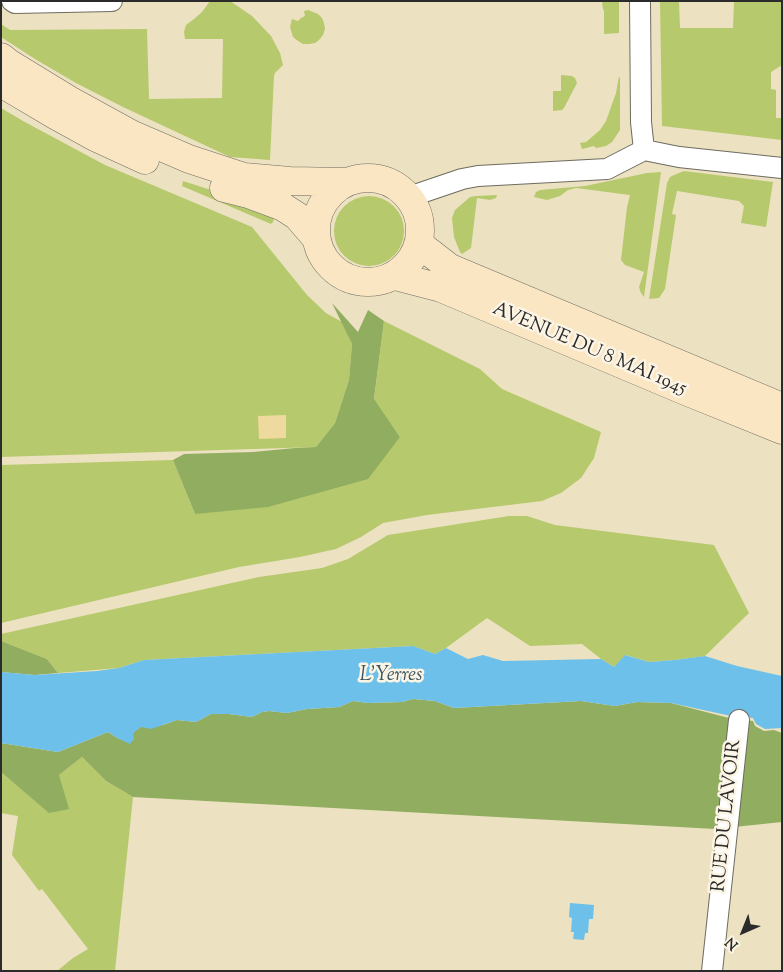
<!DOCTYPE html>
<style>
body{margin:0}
#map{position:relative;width:783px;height:972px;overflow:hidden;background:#ece2c1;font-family:"Sorts Mill Goudy",serif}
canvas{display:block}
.frame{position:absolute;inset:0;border:2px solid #2b2b2b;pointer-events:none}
.north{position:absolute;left:718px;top:907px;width:50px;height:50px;-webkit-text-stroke:4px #fcf5e5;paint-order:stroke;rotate:224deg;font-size:14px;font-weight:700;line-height:20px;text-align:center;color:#2b2b2b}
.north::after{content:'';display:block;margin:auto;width:18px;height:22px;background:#2b2b2b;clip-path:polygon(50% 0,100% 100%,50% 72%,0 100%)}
</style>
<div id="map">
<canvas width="783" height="972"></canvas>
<div class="frame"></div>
<div class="north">N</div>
</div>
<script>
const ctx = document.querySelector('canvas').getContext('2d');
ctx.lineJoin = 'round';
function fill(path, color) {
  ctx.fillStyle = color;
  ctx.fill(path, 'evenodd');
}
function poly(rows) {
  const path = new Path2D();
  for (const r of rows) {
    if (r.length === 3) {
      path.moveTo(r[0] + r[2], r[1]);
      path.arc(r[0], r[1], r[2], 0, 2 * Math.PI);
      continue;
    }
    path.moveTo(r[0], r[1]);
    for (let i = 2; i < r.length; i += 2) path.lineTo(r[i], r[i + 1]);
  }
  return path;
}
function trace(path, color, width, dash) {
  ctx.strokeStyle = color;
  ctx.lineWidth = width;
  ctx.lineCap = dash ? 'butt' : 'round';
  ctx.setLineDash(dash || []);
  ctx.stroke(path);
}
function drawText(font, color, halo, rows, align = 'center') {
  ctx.font = font + ' "Sorts Mill Goudy",serif';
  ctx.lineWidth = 5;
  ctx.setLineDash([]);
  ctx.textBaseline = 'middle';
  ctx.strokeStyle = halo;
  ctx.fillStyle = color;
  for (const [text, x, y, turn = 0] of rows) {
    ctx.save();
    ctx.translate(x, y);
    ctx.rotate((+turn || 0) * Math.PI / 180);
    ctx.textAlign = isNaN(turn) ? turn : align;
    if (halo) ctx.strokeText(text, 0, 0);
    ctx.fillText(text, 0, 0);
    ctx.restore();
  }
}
const green = poly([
 [210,1,230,1,252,16,271,36,280,53,283,65,275,73,274,76,270,160,230,157,123,107,76,83,35,59,1,37,1,24,10,30,147,29,149,99,222,98,223,39,185,39,184,32,186,25,194,19,202,12],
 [604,1,619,1,619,33,604,34,604,11,603,9,602,3],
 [660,1,679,1,680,28,733,28,734,1,782,1,782,65,771,72,771,89,776,90,776,118,782,118,782,140,662,126],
 [308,10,318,14,322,18,324,23,325,29,323,35,319,40,315,43,309,44,303,44,298,41,293,37,290,27,292,19,298,21,301,18,305,16,304,11],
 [561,75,572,76,575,78,577,83,564,108,562,110,553,111,553,91,561,91],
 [619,76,620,79,620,130,612,142,606,146,596,148,594,146,582,149,580,143,586,142,600,130,606,121,616,93],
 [1,108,23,121,105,165,252,227,307,295,326,313,342,322,352,344,349,380,335,423,316,447,1,457],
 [684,171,773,182,766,227,741,223,744,206,739,201,677,191,672,214,676,215,665,289,659,298,649,299,667,183,670,177,674,175],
 [661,172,644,297,641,293,639,287,644,272,625,265,621,260,627,207,630,195,576,188,568,190,560,196,547,200,534,197,536,192,540,190,585,186,647,173],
 [183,181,276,211,273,222,271,224,182,186],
 [497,195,496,198,490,200,477,198,471,248,462,254,460,252,454,237,452,218,455,210,470,197,476,196],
 [369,231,35],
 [384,321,480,369,502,389,601,432,594,458,581,478,561,493,542,501,427,515,383,523,361,537,336,549,300,557,239,567,1,623,1,465,173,460,195,514,400,437,374,400],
 [509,516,527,516,555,525,714,545,749,613,705,656,675,660,649,662,626,655,614,667,601,659,582,644,530,646,487,618,446,648,435,654,413,646,144,660,119,668,58,673,47,659,1,641,1,634,259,577,322,568,348,559,388,535],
 [82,757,106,781,133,797,115,971,57,971,73,958,88,949,42,889,39,891,12,855,18,816,1,813,1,772,49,812,59,775]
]);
const forest = poly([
 [332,303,358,332,368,310,384,321,374,399,400,437,368,479,268,507,195,514,173,460,184,454,253,452,295,448,316,447,335,423,349,380,352,344],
 [1,641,47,659,58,673,35,675,1,672],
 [413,699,435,701,454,708,581,701,615,706,637,702,671,703,729,718,753,721,755,726,764,731,774,730,782,733,782,822,715,829,133,797,106,781,82,757,59,775,69,809,49,813,1,772,1,743,58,752,108,732,119,739,133,733,141,726,163,725,177,720,196,722,211,714,229,714,252,717,262,712,269,711,287,713,307,709,339,707,353,701,368,703,402,702]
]);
const sand = poly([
 [286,415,286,438,259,439,258,416]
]);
const water = poly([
 [413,646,435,654,446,648,468,659,483,655,503,661,601,659,614,667,625,655,649,662,675,660,705,656,737,666,782,676,782,728,765,729,756,724,753,718,731,716,671,703,637,702,615,706,581,701,454,708,435,701,413,699,402,702,368,703,353,701,339,707,307,709,287,713,269,711,262,712,252,717,229,714,211,714,196,722,177,720,151,729,141,727,133,733,134,739,130,744,119,739,108,732,58,752,1,743,1,672,35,675,97,671,119,668,144,660],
 [570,903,594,905,593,919,589,919,588,933,585,933,584,940,573,939,574,932,571,932,572,918,569,917]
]);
const street = poly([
 [12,1,15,3,112,1],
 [640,1,641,122,644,150],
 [409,197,462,179,478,176,607,169,644,150,679,157,782,168],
 [712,971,739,720]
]);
const secondary = poly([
 [1,57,10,64,69,100,131,134,189,159,244,177,290,181,346,182],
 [1,83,55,115,95,137,145,160],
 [368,230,52],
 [224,188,248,194,283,207,297,216,316,238],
 [419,244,450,268,782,407],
 [395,276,441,288,683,390,782,430]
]);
const streetNames = [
 ["AVENUE DU 8 MAI 1945",589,350,23],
 ["RUE DU LAVOIR",728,816,-84]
];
const waterNames = [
 ["L'Yerres",391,677]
];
fill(green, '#b6c96d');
fill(forest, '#90ad60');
fill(sand, '#eeda9e');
fill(water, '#6dc0e9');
trace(street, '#6f6b60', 22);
trace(secondary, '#6f6b60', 29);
trace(street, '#fff', 20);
trace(secondary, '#fbe6c4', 28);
drawText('19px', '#2b2b2b', '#fcf5e5', streetNames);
drawText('italic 20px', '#3f5864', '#fcf5e5', waterNames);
</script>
